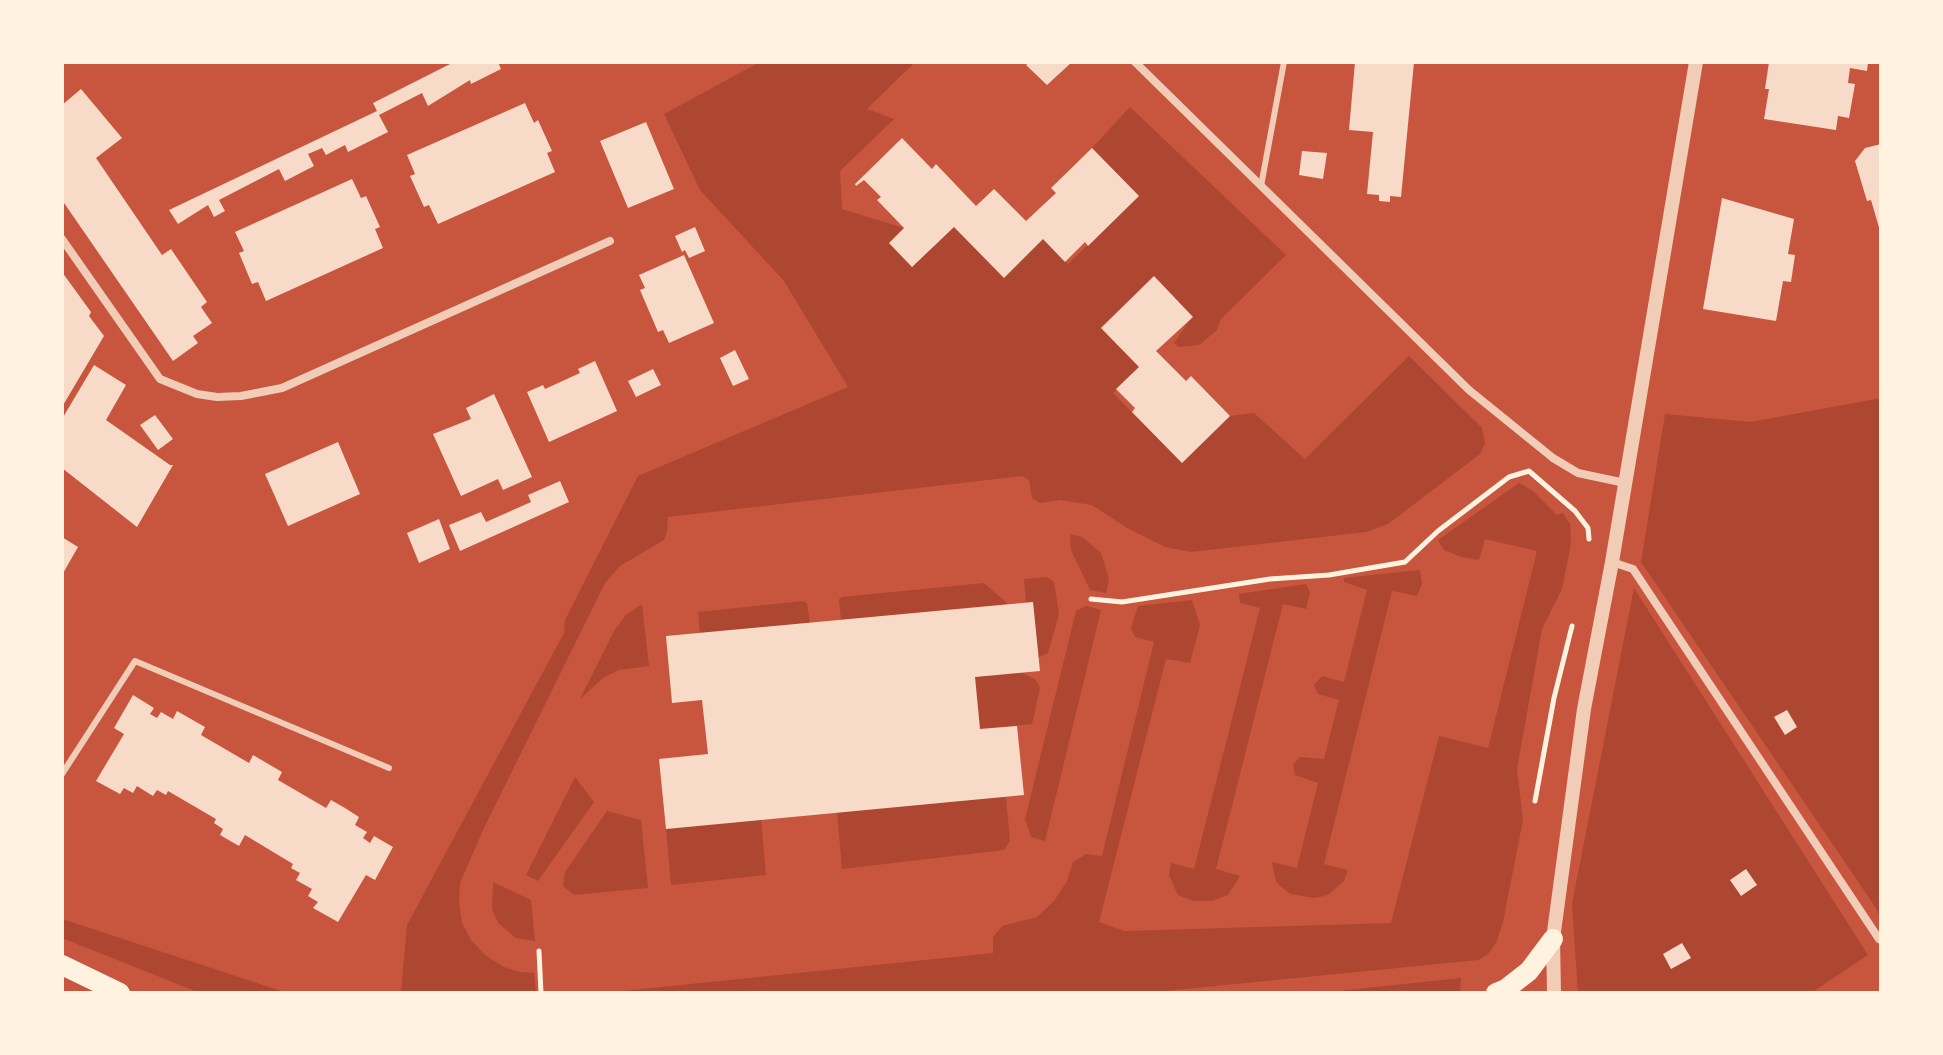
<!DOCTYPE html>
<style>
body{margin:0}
#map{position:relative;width:1943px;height:1055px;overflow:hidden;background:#c8553d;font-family:"IBM Plex Sans",sans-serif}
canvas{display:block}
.frame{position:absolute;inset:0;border:64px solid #fff3e0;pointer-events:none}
</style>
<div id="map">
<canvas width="1943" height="1055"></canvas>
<div class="frame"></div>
</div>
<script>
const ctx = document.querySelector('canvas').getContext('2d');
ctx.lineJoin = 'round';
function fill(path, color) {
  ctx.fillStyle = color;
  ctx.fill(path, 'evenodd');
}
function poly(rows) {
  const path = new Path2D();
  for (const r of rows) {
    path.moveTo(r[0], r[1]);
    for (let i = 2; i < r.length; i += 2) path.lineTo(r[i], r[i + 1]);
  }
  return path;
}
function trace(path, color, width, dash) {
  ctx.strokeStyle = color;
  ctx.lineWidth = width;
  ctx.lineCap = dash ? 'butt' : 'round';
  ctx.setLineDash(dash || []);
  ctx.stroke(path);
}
const green = poly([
 [760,62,915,62,867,109,894,119,840,171,842,209,904,228,889,243,912,267,954,227,1003,277,1043,239,1068,264,1139,196,1092,148,1130,107,1286,255,1221,319,1217,330,1199,345,1179,347,1174,343,1192,317,1154,277,1101,327,1139,367,1113,393,1182,463,1230,416,1254,413,1305,459,1409,356,1482,428,1485,443,1480,454,1388,524,1366,532,1191,552,1165,547,1127,528,1092,505,1060,500,1040,503,1032,498,1029,480,1022,476,668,517,667,532,664,540,620,566,605,583,484,828,460,883,459,902,462,923,471,940,485,955,504,967,520,972,534,973,536,993,401,993,407,925,564,633,565,620,638,476,848,387,784,281,700,190,664,114],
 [1881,398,1881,920,1876,908,1641,562,1665,414,1751,422],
 [1519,483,1533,491,1557,515,1563,513,1570,524,1571,544,1562,589,1542,629,1517,769,1523,820,1503,922,1496,943,1488,954,1478,960,1145,993,603,993,993,953,993,937,1002,926,1037,917,1054,901,1067,881,1073,862,1086,854,1102,856,1154,642,1135,637,1131,628,1138,606,1192,600,1200,625,1190,663,1166,659,1099,922,1125,931,1391,923,1439,736,1488,748,1537,551,1485,539,1479,560,1461,557,1444,550,1438,540],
 [1070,534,1082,537,1101,553,1109,579,1106,593,1090,590,1071,550],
 [1420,570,1422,584,1417,596,1392,591,1324,864,1348,870,1344,881,1328,895,1315,898,1290,894,1276,882,1272,862,1297,868,1318,783,1295,775,1293,764,1300,757,1324,759,1339,700,1318,694,1314,685,1322,676,1344,682,1367,590,1344,582,1344,578],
 [1047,577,1054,582,1059,614,1048,653,1038,658,1033,602,1026,603,1024,579],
 [984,583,1008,604,841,620,839,599,842,597],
 [1306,584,1310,593,1306,609,1283,604,1216,869,1240,876,1228,895,1212,901,1194,901,1178,895,1169,875,1171,863,1194,869,1260,608,1240,603,1239,594],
 [1634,588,1868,955,1811,993,1578,993,1572,904],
 [803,601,807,603,810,623,700,633,698,612],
 [642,604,649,666,619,670,603,678,580,699,615,629,626,615],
 [1086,606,1101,610,1045,841,1031,837,1025,819,1076,611],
 [1021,672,1036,680,1040,688,1032,724,980,729,975,677],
 [575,777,594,802,538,881,526,875],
 [1006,797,1010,841,1004,850,842,869,837,812],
 [607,811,641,820,648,888,574,895,563,886,565,872],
 [761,820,766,875,671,885,666,829],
 [493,882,531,900,535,941,516,938,498,923,492,909],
 [62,919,105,933,287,993,200,993,62,938],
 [1461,978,1460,991,1444,993,1319,993]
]);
const building = poly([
 [454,62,498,62,501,69,471,84,470,80,428,106,422,93,379,115,388,132,348,152,345,145,326,155,322,148,308,154,314,166,285,181,279,169,219,200,225,211,214,217,208,205,178,224,169,210,377,111,373,103],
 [1029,62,1072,62,1047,85,1026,65],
 [1355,62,1414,62,1401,197,1390,196,1390,202,1379,201,1379,195,1367,194,1373,132,1349,130],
 [1769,62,1868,62,1867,71,1850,68,1848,83,1855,84,1849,118,1838,116,1836,130,1764,119,1769,89,1765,89],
 [81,89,122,138,96,158,162,255,171,249,207,302,201,307,212,323,193,336,198,343,173,361,62,200,62,105],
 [525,103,534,123,538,120,552,151,547,153,555,172,438,224,429,205,424,207,410,176,415,174,407,155],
 [646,122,674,189,628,208,600,141],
 [902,138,932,169,936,164,976,206,994,189,1026,221,1056,193,1051,188,1092,148,1139,196,1088,246,1085,242,1065,262,1043,239,1004,278,954,227,912,267,889,243,904,228,877,200,881,197,864,180,856,186,855,184],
 [1881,144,1881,231,1880,231,1871,200,1867,201,1855,161,1865,148],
 [1302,151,1327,153,1323,179,1299,175],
 [352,179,361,198,366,196,380,227,375,229,383,248,266,301,258,282,252,284,239,253,244,251,235,232],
 [1722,198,1794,219,1788,254,1795,255,1791,282,1783,281,1776,321,1703,309],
 [695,227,705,251,689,258,685,250,682,252,675,236],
 [684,255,714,323,669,343,663,330,658,332,640,290,645,288,639,275],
 [62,272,91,312,89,316,104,336,62,407],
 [1154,276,1193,317,1156,351,1186,381,1191,376,1230,416,1182,463,1132,412,1135,408,1116,389,1139,367,1101,328],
 [735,350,749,379,733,386,720,358],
 [595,361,617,411,549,442,527,392,543,385,545,389,580,373,578,369],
 [94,365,126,385,106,420,170,465,173,465,137,527,62,468,62,419],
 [653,369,661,385,636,397,628,381],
 [494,394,532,477,503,490,498,479,461,496,433,434,471,419,466,408],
 [155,415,173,439,158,450,140,425],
 [338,442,360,494,288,526,265,474],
 [560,481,569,502,460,551,449,525,481,512,486,522,531,502,528,495],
 [439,519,450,549,419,563,407,533],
 [62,537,78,547,62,575],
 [1033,602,1040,671,975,677,980,729,1017,726,1024,795,666,829,659,759,708,754,702,700,672,703,666,636],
 [133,695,154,708,150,714,157,718,161,712,173,719,177,711,205,727,201,735,249,763,253,755,282,772,278,780,326,808,331,800,345,808,359,817,355,825,367,832,363,838,370,843,374,836,393,847,375,880,366,875,338,922,313,908,318,902,308,896,312,889,296,880,300,873,291,868,293,864,245,835,239,846,220,835,223,829,214,823,216,819,168,791,166,795,157,790,153,796,137,786,133,793,124,788,120,794,96,781,124,734,114,728],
 [1787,710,1797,727,1785,735,1774,717],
 [1746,869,1757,885,1741,896,1730,880],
 [1682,943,1691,958,1671,969,1663,954]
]);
const path = poly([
 [1091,599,1122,602,1270,579,1329,575,1405,562,1438,531,1509,477,1529,471,1575,511,1588,528,1589,539],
 [1535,801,1554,698,1572,626],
 [539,951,541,993]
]);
const service = poly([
 [1261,186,1284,62],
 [62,774,135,661,389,768]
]);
const minor = poly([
 [1135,62,1469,390,1553,458,1578,473,1625,483],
 [62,239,160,379,197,394,217,397,241,396,282,388,610,241],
 [1612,562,1633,569,1879,939]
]);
const tertiary = poly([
 [1554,993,1553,939,1584,709,1612,562,1696,62]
]);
const primary = poly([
 [62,965,120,993],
 [1496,993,1506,989,1529,971,1553,939]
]);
fill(green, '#ae4732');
fill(building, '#f7dbc8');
trace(path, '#fff3e0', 5);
trace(service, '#f1ccb7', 6);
trace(minor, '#f1ccb7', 8);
trace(tertiary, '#f1ccb7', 14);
trace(primary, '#fff3e0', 20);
</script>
